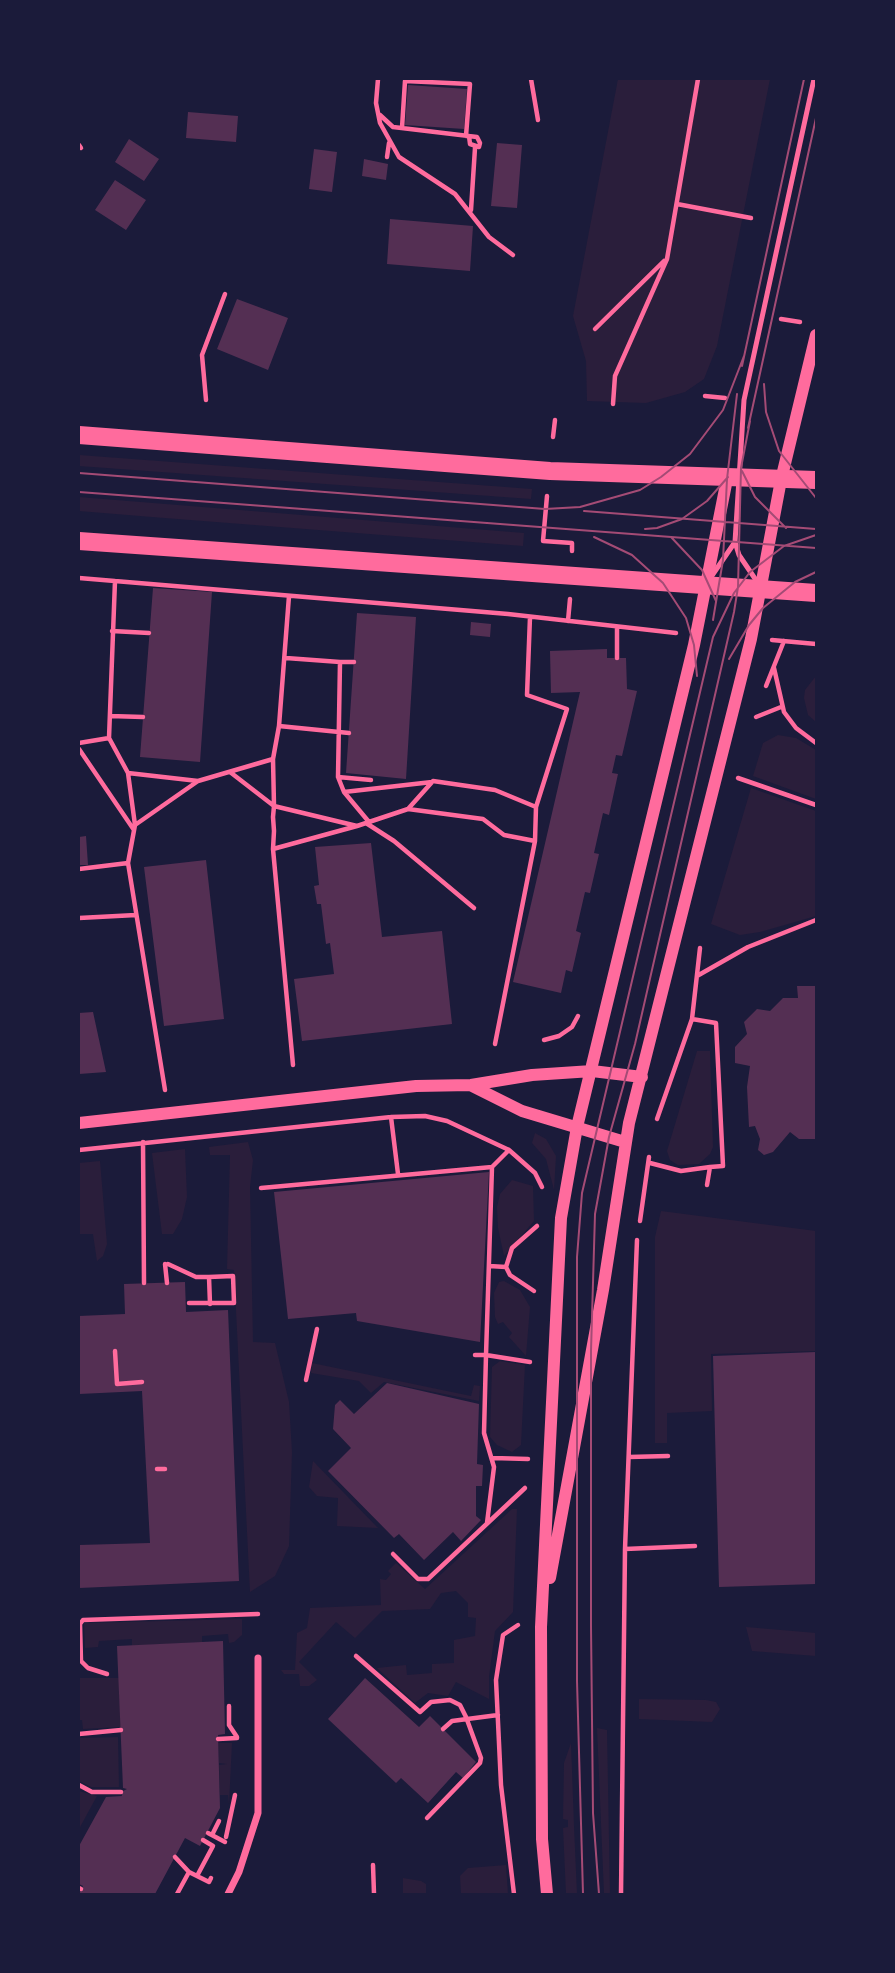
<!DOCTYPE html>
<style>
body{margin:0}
#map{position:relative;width:895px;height:1973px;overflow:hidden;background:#1b1b3a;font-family:"Open Sans",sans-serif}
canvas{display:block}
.frame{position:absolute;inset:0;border:80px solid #1b1b3a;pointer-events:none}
</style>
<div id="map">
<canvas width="895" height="1973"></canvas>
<div class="frame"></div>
</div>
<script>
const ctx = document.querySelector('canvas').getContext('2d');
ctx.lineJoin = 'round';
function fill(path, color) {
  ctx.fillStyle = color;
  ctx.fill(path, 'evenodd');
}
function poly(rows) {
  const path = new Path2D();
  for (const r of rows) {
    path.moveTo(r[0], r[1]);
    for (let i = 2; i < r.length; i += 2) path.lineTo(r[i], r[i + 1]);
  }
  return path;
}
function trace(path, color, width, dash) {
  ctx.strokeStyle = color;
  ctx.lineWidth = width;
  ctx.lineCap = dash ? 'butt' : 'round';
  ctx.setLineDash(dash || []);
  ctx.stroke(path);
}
const green = poly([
 [618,79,770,79,717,346,704,379,685,392,646,403,587,401,586,361,573,316],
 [79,455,532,489,531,499,79,466],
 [79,497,153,503,524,533,523,546,152,517,79,511],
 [816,676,816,722,808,715,804,698,805,690],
 [778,735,796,738,816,750,816,799,753,776,763,743],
 [751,788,816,811,816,916,760,932,740,935,711,924],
 [697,1051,710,1051,713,1147,710,1154,699,1164,678,1165,670,1160,667,1151],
 [535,1133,546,1139,556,1156,554,1190,546,1159,532,1143],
 [248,1142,253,1160,250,1187,253,1342,275,1343,289,1402,292,1452,289,1546,275,1576,250,1592,234,1270,227,1269,230,1155,210,1155,209,1147],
 [185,1149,187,1197,182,1219,173,1234,162,1234,152,1153],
 [100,1161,107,1244,103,1256,97,1261,93,1234,79,1234,79,1163],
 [512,1180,533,1186,534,1221,504,1256,498,1228,497,1207,500,1194],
 [661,1211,816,1231,816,1351,711,1354,712,1411,667,1413,667,1443,655,1443,655,1237],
 [504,1281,520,1290,530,1307,526,1356,509,1337,512,1333,503,1322,498,1324,495,1317,494,1293,499,1282],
 [500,1361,525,1365,521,1445,512,1452,497,1445,490,1437,492,1367],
 [312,1363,471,1396,474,1385,480,1386,479,1401,384,1382,371,1393,359,1381,311,1373],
 [313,1461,378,1528,337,1526,338,1498,317,1496,309,1487],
 [512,1509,517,1509,513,1612,495,1631,489,1677,489,1699,456,1682,448,1696,428,1693,415,1703,377,1668,406,1665,407,1675,432,1673,432,1664,454,1663,454,1640,475,1636,476,1618,468,1617,468,1603,456,1591,441,1593,430,1609,382,1611,355,1638,336,1622,299,1662,317,1680,309,1686,300,1686,299,1674,284,1674,281,1670,295,1670,297,1633,307,1628,310,1608,381,1605,380,1579,386,1580,391,1574,388,1571,396,1563,425,1589],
 [242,1619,242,1635,234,1642,229,1643,228,1634,202,1636,202,1642,132,1646,132,1639,99,1641,98,1647,85,1648,84,1623],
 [746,1627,816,1633,816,1656,752,1651],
 [79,1678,119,1678,121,1727,83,1729,82,1720,79,1720],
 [639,1699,706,1700,716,1702,720,1709,712,1722,639,1719],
 [597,1728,607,1730,610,1894,604,1894],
 [118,1737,119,1787,91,1787,79,1781,79,1738],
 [218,1743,232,1743,229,1804,228,1795,220,1795,219,1765,227,1764,219,1763],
 [571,1743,574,1826,577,1894,566,1894,563,1828,568,1827,568,1820,563,1819,564,1763],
 [79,1791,97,1796,79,1829],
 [506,1865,508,1894,461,1894,460,1876,468,1868],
 [403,1878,421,1881,426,1884,426,1894,403,1894]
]);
const building = poly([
 [408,85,467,89,464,129,405,125],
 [188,112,238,116,236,142,186,138],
 [129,139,159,159,144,181,115,162],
 [497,143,522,145,517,208,491,206],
 [314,149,337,152,332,192,309,189],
 [364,159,388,164,386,180,362,176],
 [115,180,146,200,126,230,95,210],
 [390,219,473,226,470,271,387,264],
 [237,299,288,318,268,370,217,349],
 [153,588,212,592,200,762,140,757],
 [357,613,416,617,406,779,346,773],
 [471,622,491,624,490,637,470,635],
 [607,649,607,658,626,658,627,689,637,691,622,756,616,755,612,773,618,774,609,815,603,813,594,853,599,854,590,893,585,892,576,931,581,933,572,972,566,970,561,993,513,982,580,692,551,693,550,651],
 [86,836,88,865,79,865,79,837],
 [371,843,382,937,442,931,452,1024,302,1041,294,979,334,974,330,943,326,944,321,904,317,904,314,886,319,885,315,847],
 [206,860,224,1019,164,1026,144,867],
 [797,986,816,986,816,1139,799,1139,790,1132,773,1152,764,1155,758,1150,760,1139,755,1126,749,1127,747,1087,750,1066,735,1063,735,1047,747,1034,744,1022,757,1009,770,1011,783,998,798,998],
 [93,1012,106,1072,79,1074,79,1013],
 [489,1172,480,1342,357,1321,356,1313,288,1319,274,1192],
 [185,1282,186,1312,228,1310,239,1581,79,1588,79,1545,150,1543,142,1391,79,1394,79,1316,125,1314,124,1284],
 [816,1352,816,1584,719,1587,713,1356],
 [387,1383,479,1404,477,1464,483,1465,482,1486,476,1486,476,1516,481,1520,461,1541,453,1532,424,1560,399,1534,394,1538,328,1471,351,1448,333,1429,335,1405,340,1400,354,1414],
 [223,1641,225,1734,218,1735,220,1808,200,1846,185,1838,155,1894,79,1894,83,1886,79,1884,79,1846,106,1797,122,1796,121,1792,127,1789,123,1788,117,1646],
 [365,1678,419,1727,430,1716,476,1762,463,1778,456,1772,428,1803,401,1778,396,1783,328,1719]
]);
const path = poly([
 [378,79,376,103,380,123,399,157,455,194,489,237,513,255],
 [531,79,538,120],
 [380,115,393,127,477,137,480,143,479,147,470,144,469,136],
 [402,128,405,81,470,84,466,136],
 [79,145,81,148],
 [387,157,389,143],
 [677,204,751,218],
 [471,210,475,148],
 [781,319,800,322],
 [595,329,664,261],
 [705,396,725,398],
 [206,400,202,355,225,294],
 [613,404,615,376,667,259,698,79],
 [553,437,555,420],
 [547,496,543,541,572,543,572,551],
 [79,578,508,614,676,633],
 [115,581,109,738,128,773],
 [289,596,279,726,349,733],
 [530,617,527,695,567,709,536,807],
 [568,621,570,599],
 [112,631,149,633],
 [772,640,816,644],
 [286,658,340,662,338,777,344,792,432,782],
 [617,658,617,627],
 [340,662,354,662],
 [774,668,784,712,796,728,816,743],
 [766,686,784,641],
 [110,716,143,717],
 [756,717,781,707],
 [79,743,109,738],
 [79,749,134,830],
 [230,772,274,806,357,826,273,849,274,831,273,817,274,806,273,759,279,726],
 [338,777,371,780],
 [738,778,816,805],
 [344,792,369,822],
 [366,823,394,841,474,908],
 [135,825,198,781,273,759],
 [357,826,408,809,433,781,495,790,536,807,535,841,504,835,483,819,408,809],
 [273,849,293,1065],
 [128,863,165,1090],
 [79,869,128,863,135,825,128,773,198,781],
 [79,918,136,915],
 [697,976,748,947,816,920],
 [692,1019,716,1023,723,1166,710,1167,707,1185],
 [544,1040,559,1036,572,1027,578,1016],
 [495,1044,535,841],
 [391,1117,398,1174],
 [657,1119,692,1019,700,948],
 [143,1142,144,1283],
 [79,1150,391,1117,425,1116,447,1121,509,1150,535,1173,542,1187],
 [509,1150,492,1167,486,1355,530,1362],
 [650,1163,681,1171,710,1167],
 [261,1188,492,1167],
 [640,1221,649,1157],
 [165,1264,167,1283],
 [168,1264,196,1277,209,1277,210,1304],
 [489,1266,506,1267,510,1275,534,1291],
 [506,1267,512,1248,537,1226],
 [189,1303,234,1303,233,1276,209,1277],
 [115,1351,117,1384,142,1382],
 [475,1355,486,1355,484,1433,494,1467,487,1523],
 [306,1380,317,1329],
 [629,1457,668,1456],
 [493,1458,528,1459],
 [157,1469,165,1469],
 [625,1549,695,1546],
 [393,1554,418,1579,428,1579,525,1488],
 [356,1656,420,1712,431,1702,450,1700,460,1705,466,1717,481,1758,480,1763,427,1818],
 [107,1674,88,1668,81,1661,80,1624,83,1620,258,1614],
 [229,1706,229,1725,237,1737],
 [443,1729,452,1721,498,1715],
 [79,1734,121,1730],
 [218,1739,237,1738],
 [79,1785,92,1792,121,1792],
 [208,1833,225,1842],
 [212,1835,219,1821],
 [226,1837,235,1795],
 [175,1857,189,1872],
 [373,1865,374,1894],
 [197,1876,213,1846,203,1840],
 [79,1888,81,1889],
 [177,1894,189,1872,209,1882,211,1878],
 [514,1894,501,1785,496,1680,503,1635,518,1625],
 [621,1894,625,1549,637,1240]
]);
const service = poly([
 [711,577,735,542],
 [760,586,739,555,735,542,744,400,814,79]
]);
const minor = poly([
 [228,1894,239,1872,258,1813,258,1658]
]);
const tertiary = poly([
 [472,1086,522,1111,625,1142],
 [79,1123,416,1086,471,1085,532,1075,592,1071,642,1077],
 [550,1578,603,1290,629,1123,751,639,781,480,816,335],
 [547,1894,542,1839,541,1627,561,1218,577,1127,694,645,727,479]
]);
const primary = poly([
 [79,435,550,471,816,480],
 [79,541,816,593]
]);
const tram = poly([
 [742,366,804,79],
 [764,384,766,412,779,451,816,498],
 [748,428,816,118],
 [742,471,755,497,786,528],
 [79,473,545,509,580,507,640,490,661,477,690,454,723,410,744,356],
 [79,492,816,548],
 [584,511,816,529],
 [645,529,657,528,682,519,707,501,728,477],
 [594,537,632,555,663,583,686,618,694,645,697,676],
 [671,537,702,570,716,601],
 [713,620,723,560,727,479,737,394],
 [729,659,749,625,763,608,795,582,816,572],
 [583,1894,577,1681,577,1257,582,1193,713,637,734,593,750,572,784,546,816,535],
 [599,1894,593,1813,591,1626,591,1351,595,1214,609,1137,635,1044,734,612,738,587,741,468,750,421]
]);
fill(green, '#2a1e3b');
fill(building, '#542f53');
trace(path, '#ff6b9d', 4.5);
trace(service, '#ff6b9d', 5);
trace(minor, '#ff6b9d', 7);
trace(tertiary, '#ff6b9d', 12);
trace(primary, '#ff6b9d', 18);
trace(tram, '#a44b75', 2);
</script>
